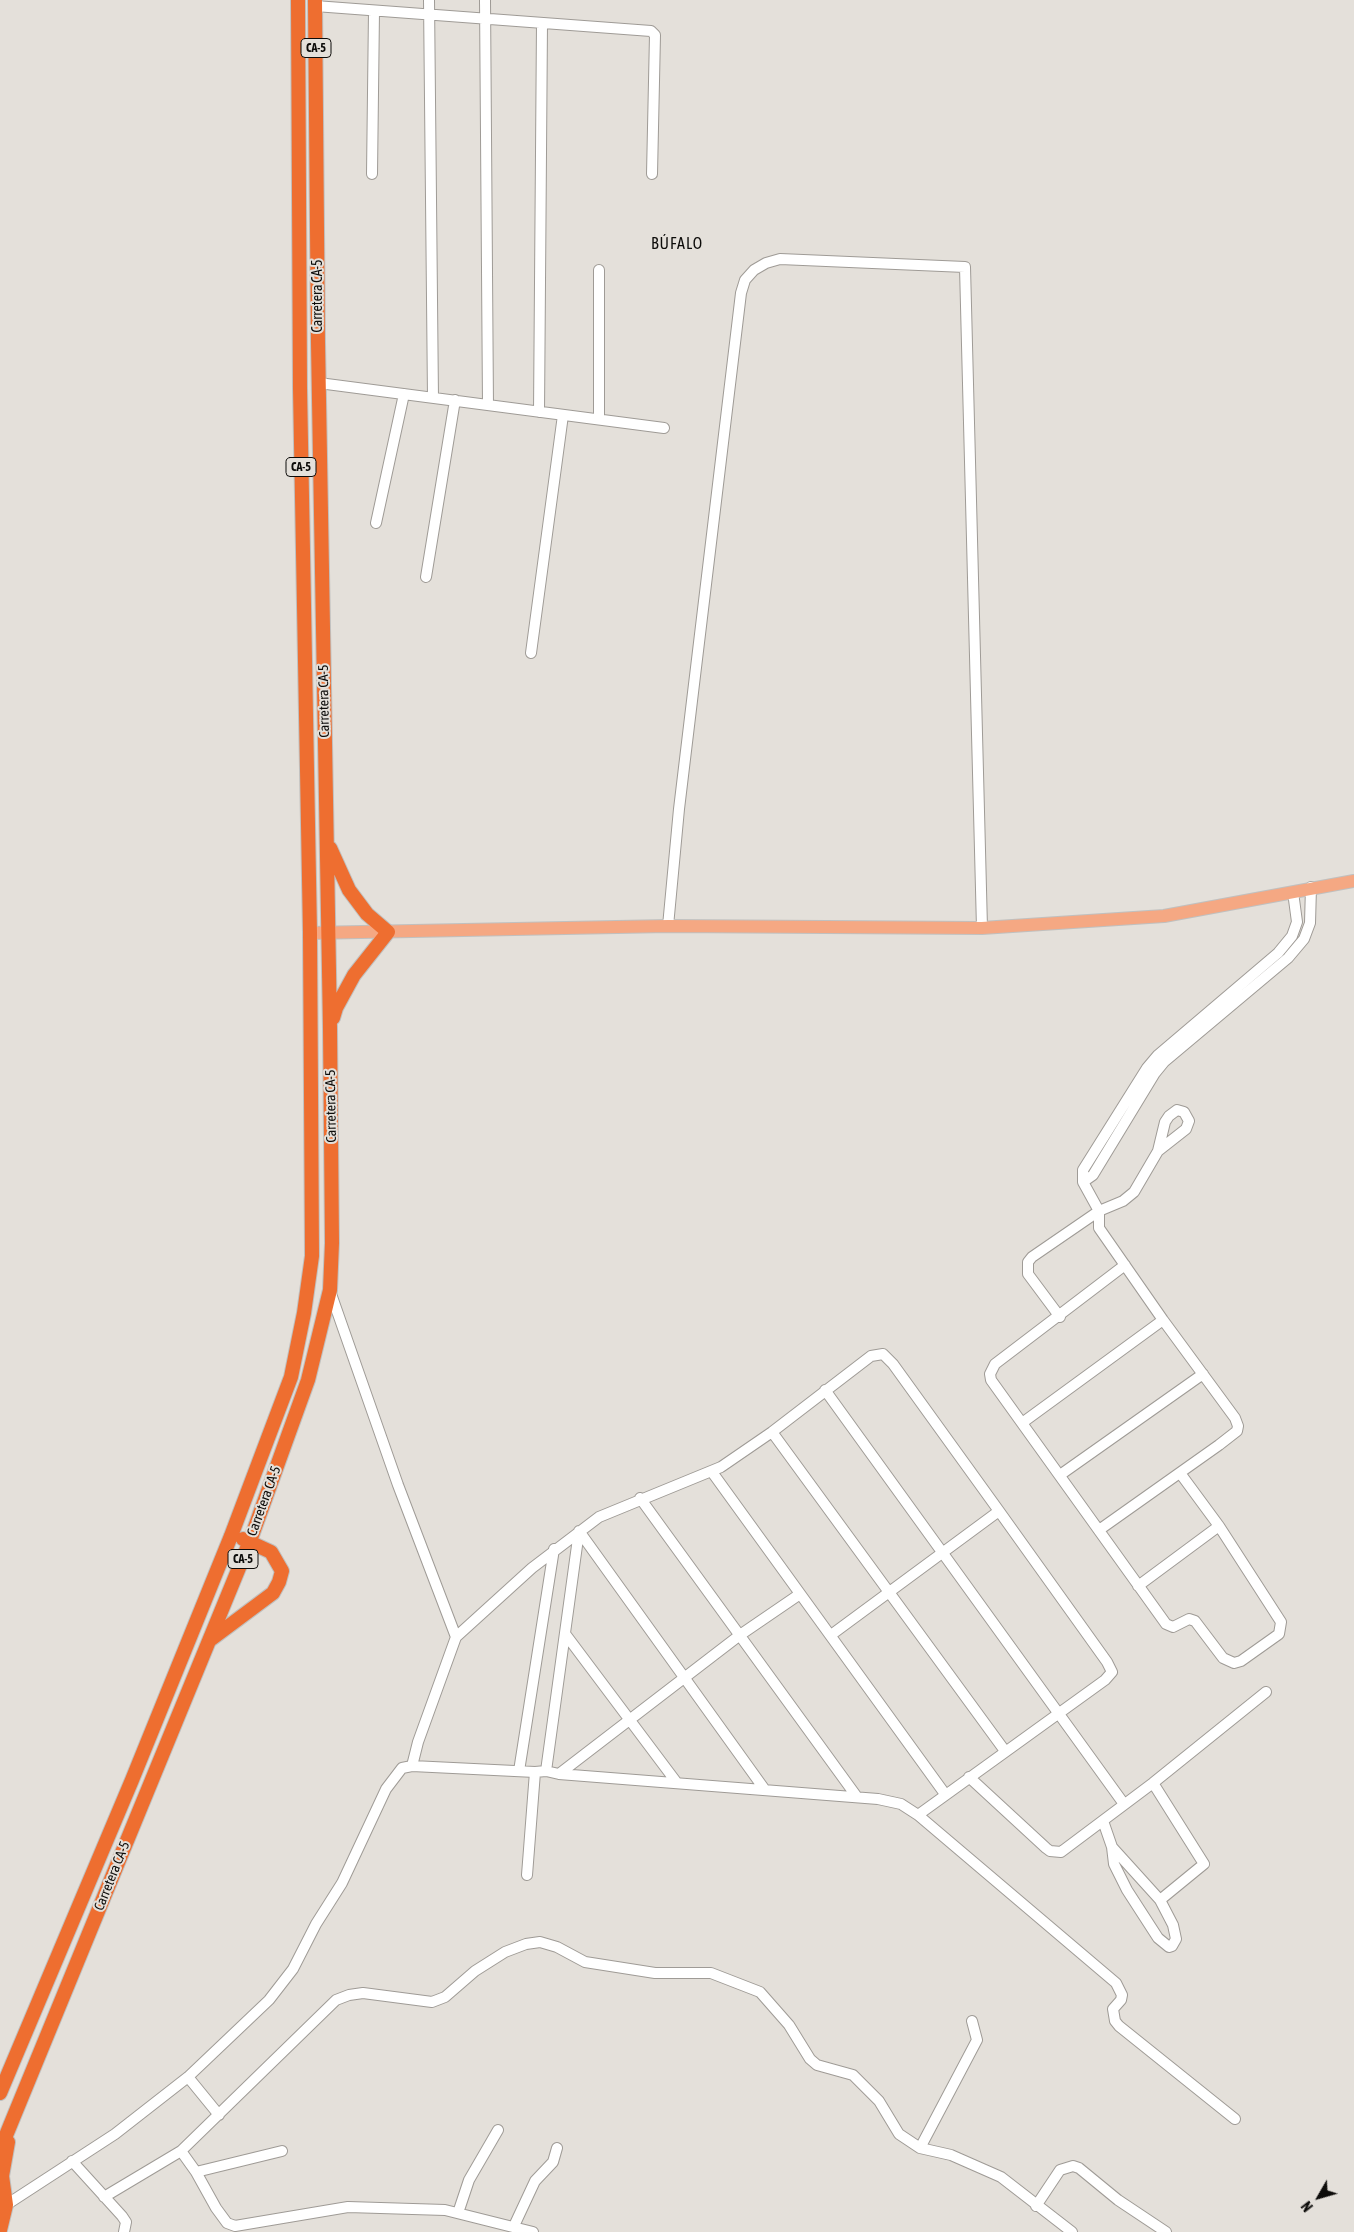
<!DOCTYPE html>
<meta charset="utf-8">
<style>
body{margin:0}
#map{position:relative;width:1354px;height:2232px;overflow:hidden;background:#e4e0da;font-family:"Asap Condensed",sans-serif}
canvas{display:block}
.north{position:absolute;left:1294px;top:2172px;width:50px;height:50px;-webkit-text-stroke:4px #e4e0da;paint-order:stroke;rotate:232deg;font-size:14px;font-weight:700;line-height:20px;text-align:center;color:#0d0c0a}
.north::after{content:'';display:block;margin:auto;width:18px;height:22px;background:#0d0c0a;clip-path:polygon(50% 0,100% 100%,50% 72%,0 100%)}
</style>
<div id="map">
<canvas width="1354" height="2232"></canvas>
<div class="north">N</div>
</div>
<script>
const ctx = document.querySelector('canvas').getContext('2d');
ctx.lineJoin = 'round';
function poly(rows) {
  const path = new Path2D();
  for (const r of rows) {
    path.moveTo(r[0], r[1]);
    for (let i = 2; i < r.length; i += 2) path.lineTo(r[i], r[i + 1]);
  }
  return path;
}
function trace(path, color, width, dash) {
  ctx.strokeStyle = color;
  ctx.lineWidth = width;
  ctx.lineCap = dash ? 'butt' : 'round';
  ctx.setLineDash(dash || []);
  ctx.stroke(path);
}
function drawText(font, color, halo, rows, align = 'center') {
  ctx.font = font + ' "Asap Condensed",sans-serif';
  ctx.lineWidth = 4;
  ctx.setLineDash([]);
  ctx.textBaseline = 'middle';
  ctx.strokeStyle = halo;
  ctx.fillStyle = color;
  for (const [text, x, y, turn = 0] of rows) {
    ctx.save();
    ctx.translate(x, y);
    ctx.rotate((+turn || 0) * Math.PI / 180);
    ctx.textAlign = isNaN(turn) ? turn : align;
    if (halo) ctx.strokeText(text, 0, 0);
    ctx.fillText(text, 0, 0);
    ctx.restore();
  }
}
const minor = poly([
 [429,0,433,398],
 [485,0,488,405],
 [315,6,651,31,655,35,652,174],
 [372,174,374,11],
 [319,383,664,428],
 [539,412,542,23],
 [599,419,599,270],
 [376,523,404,394],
 [426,577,455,400],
 [531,653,563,415],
 [668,926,679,809,741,293,745,280,754,270,766,263,780,259,965,267,982,928],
 [1083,1182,1093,1175,1155,1073,1164,1062,1288,958,1304,939,1310,923,1311,887],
 [1125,1265,995,1364,990,1374,991,1380,1166,1624,1173,1627,1189,1619,1195,1621,1223,1658,1234,1663,1241,1661,1279,1634,1281,1622,1219,1526,1180,1473],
 [1060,1317,1028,1274,1028,1262,1032,1257,1099,1211,1123,1201,1134,1192,1158,1151,1165,1122,1169,1116,1177,1110,1184,1112,1189,1121,1186,1129,1158,1151],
 [825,1390,1124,1804],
 [1022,1423,1163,1320],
 [772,1432,1005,1751],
 [712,1472,945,1794],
 [1060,1475,1203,1374],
 [640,1498,857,1797],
 [1099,1530,1219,1445,1237,1431,1238,1426,1235,1418,1163,1320,1099,1228,1099,1211,1083,1182,1083,1170,1147,1068,1158,1055,1278,953,1292,936,1297,922,1293,892],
 [579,1531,765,1790],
 [1138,1586,1219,1526],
 [566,1635,677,1783],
 [831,1635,999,1511],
 [456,1637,532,1568,599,1517,721,1467,772,1432,871,1356,883,1354,893,1364,999,1511,1107,1662,1112,1672,1105,1680,918,1815],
 [412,1766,535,1772,546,1771,559,1774,878,1799,901,1804,918,1815,1116,1983,1122,1995,1121,2000,1113,2009,1115,2021,1119,2026,1235,2119],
 [519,1771,554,1549],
 [546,1771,579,1531],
 [559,1774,740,1635,800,1594],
 [969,1777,1046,1848,1050,1851,1061,1852,1153,1783,1266,1692],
 [1153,1783,1204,1864,1160,1900],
 [1103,1821,1112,1847,1114,1864,1127,1890,1158,1938,1169,1947,1172,1946,1176,1939,1173,1925,1160,1900,1112,1847],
 [527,1875,535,1772],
 [188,2077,219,2115],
 [920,2148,977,2040,972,2021],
 [181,2151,336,2000,349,1995,363,1993,432,2002,445,1997,475,1971,505,1952,526,1944,540,1942,557,1947,585,1962,655,1973,711,1973,760,1992,789,2025,810,2059,817,2065,853,2075,879,2101,899,2134,920,2148,951,2155,1001,2177,1072,2232],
 [72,2161,122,2216,126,2222,124,2232],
 [196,2172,282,2151],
 [104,2197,181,2151,196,2172,216,2208,227,2223,235,2226,348,2207,445,2210,533,2232],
 [6,2205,115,2134,188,2077,269,2000,293,1969,316,1924,342,1883,386,1789,402,1768,412,1766,418,1742,456,1637,398,1485,330,1291],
 [1036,2206,1060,2170,1073,2166,1079,2168,1118,2200,1166,2232],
 [458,2213,469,2180,498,2130],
 [514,2226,535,2181,553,2162,557,2148]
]);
const major = poly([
 [310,933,668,926,982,928,1164,916,1354,881]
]);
const highway = poly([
 [330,848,349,890,367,914,388,932,354,975,336,1008,333,1018],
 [210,1640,273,1593,279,1582,282,1571,271,1552,243,1539],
 [0,2093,132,1780,231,1536,291,1377,304,1313,312,1256,310,933,300,388,298,0],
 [0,2150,250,1541,308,1380,330,1290,332,1243,330,1028,318,342,315,0],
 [0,2230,6,2205,2,2176,8,2142]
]);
const shields = [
 [316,48,30],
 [301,467,30],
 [243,1559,30]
];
const shieldNames = [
 ["CA-5",316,48],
 ["CA-5",301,467],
 ["CA-5",243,1559]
];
const streetNames = [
 ["Carretera CA-5",318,296,-90],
 ["Carretera CA-5",324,701,-91],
 ["Carretera CA-5",331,1106,-91],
 ["Carretera CA-5",264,1501,-70],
 ["Carretera CA-5",112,1876,-68]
];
const quarterNames = [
 ["BÚFALO",677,244]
];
trace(minor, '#9f9b96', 12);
trace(major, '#c0c0bf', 14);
trace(highway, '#c0c0bf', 16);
trace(minor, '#fff', 10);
trace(major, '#f5a883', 12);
trace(highway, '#ee6e30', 14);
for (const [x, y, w] of shields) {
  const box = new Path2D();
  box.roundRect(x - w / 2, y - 9.5, w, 19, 4);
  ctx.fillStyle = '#e4e0da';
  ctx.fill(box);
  trace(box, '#0d0c0a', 1);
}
drawText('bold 12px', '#0d0c0a', null, shieldNames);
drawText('14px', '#0d0c0a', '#e4e0da', streetNames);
ctx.letterSpacing = '1px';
drawText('16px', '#0d0c0a', '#e4e0da', quarterNames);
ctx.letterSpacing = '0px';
</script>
